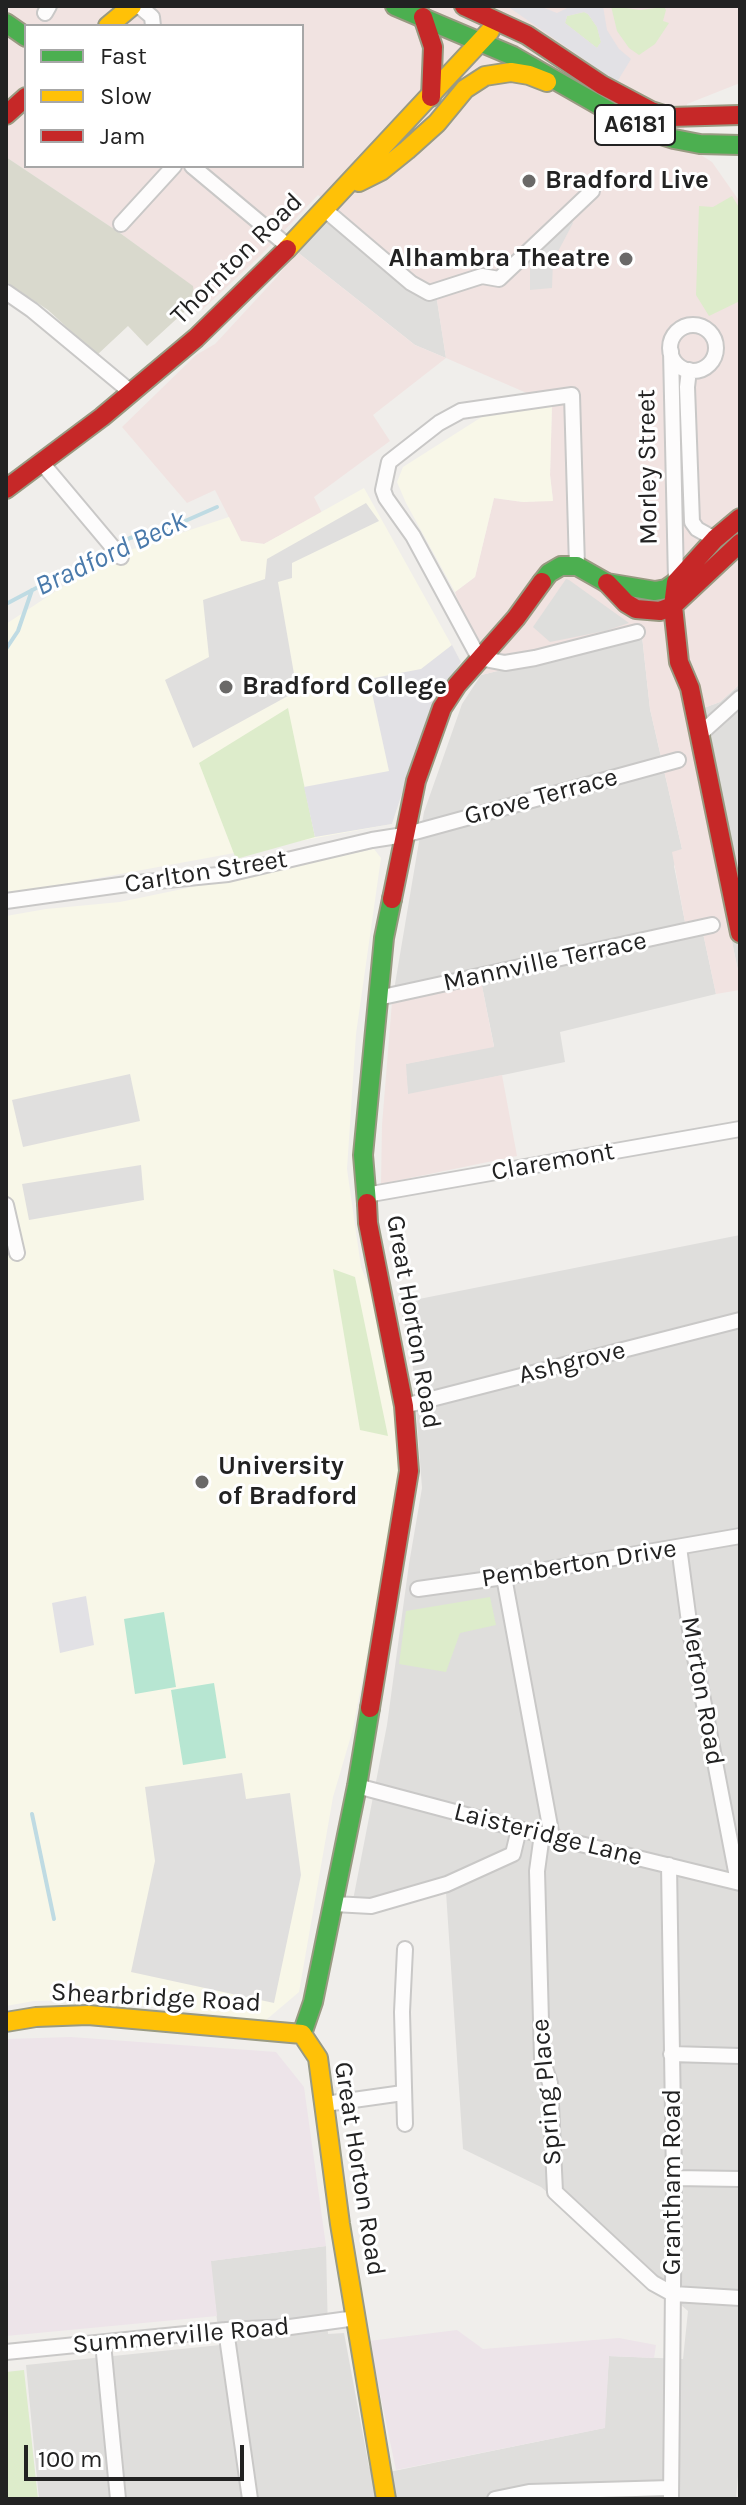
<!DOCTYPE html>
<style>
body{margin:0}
#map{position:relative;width:746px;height:2505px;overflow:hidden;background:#f0eeeb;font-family:Karla,sans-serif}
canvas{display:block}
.frame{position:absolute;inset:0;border:8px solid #222;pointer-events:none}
.legend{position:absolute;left:24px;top:24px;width:280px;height:144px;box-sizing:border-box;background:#fff;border:2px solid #a7a7a7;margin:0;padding:10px 14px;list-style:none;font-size:24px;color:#222}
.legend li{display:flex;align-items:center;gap:16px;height:40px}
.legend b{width:40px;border:2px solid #a7a7a7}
.scale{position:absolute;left:24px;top:2445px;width:220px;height:36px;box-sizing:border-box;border:4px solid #222;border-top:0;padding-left:10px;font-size:24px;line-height:28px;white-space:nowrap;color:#222;-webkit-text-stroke:6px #fff;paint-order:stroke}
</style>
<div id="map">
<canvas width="746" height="2505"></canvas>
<div class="frame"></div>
<ul class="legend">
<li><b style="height:10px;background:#4caf50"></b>Fast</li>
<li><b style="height:10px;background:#ffc107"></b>Slow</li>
<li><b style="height:10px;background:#c62828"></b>Jam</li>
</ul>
<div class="scale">100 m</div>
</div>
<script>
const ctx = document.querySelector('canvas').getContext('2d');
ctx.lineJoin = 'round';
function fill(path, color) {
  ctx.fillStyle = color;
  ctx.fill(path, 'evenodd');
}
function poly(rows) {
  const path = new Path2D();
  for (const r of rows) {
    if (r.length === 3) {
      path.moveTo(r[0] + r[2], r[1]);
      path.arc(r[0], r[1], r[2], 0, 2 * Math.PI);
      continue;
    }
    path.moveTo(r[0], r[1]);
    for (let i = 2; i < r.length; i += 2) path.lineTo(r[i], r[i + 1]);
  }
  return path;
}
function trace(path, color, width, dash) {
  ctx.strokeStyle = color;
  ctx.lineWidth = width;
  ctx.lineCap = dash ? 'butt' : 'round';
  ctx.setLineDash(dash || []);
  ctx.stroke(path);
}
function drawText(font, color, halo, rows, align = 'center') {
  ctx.font = font + ' Karla,sans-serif';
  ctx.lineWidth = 6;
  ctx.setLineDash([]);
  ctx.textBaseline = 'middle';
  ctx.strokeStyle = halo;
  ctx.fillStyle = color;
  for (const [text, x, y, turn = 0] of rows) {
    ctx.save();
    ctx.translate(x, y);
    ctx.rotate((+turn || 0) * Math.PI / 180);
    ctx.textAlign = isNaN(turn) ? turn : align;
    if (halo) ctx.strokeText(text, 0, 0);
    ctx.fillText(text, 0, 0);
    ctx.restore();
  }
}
const residential = poly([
 [338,212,436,294,446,358,415,345,296,251],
 [642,636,650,709,682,849,674,866,685,922,700,919,716,994,560,1032,565,1062,408,1095,405,1064,494,1046,481,981,392,1002,424,812,462,704,481,675],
 [740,684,740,980,684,715,720,702],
 [740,1235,740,2453,736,2499,39,2499,26,2365,220,2345,210,2261,326,2246,328,2334,344,2333,369,2467,389,2472,604,2428,609,2356,683,2359,688,2311,541,2187,463,2149,446,1892,353,1900,387,1725,409,1564,422,1488,412,1355,399,1303]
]);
const commercial = poly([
 [6,6,740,6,740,83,687,104,682,147,698,153,712,162,740,202,740,504,689,560,740,553,740,684,720,702,685,715,740,980,740,990,716,994,700,919,685,922,672,852,682,849,650,709,642,636,481,675,455,592,475,577,494,498,523,502,553,500,550,475,552,404,446,358,373,415,390,441,314,497,322,513,264,544,241,541,215,490,187,503,122,427,196,355,215,344,277,277,296,251,415,345,446,358,436,294,318,195,260,256,202,310,195,302,192,286,120,233,6,157],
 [26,26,302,26,302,166,26,166],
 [481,981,494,1047,406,1064,408,1094,502,1075,517,1156,381,1184,382,1125,392,1002]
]);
const industrial = poly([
 [71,2037,276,2052,304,2087,326,2246,211,2261,217,2316,6,2336,6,2039],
 [457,2330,483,2349,619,2338,656,2345,654,2358,609,2356,605,2428,396,2470,369,2341]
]);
const education = poly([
 [552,404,550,475,553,501,523,502,494,498,475,577,455,592,406,503,397,482,403,467,488,413],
 [364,488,461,662,429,712,392,824,6,895,6,624,106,558,229,517,241,541,264,544],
 [374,849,381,858,356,1034,347,1169,361,1267,374,1298,403,1437,395,1507,353,1729,333,1797,299,1992,266,2020,91,2000,34,2001,6,2006,6,916,46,909,120,902]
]);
const religious = poly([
 [566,579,569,580,629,623,605,631,550,642,533,627]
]);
const construction = poly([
 [6,157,120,233,193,286,195,302,147,346,128,326,97,355,48,310,6,282]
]);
const grass = poly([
 [611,6,640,10,664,7,666,10,663,21,669,23,655,44,639,55,629,48,617,31],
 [584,12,588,14,597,27,601,42,597,48,565,23,567,16],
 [732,196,740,209,740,301,709,316,696,295,699,206,713,207],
 [288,708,315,837,236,859,199,763],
 [333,1269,355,1277,388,1436,360,1430],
 [490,1597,496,1625,460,1633,446,1672,399,1664,406,1611],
 [24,2370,38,2499,6,2499,6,2372]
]);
const pitch = poly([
 [164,1612,176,1687,135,1694,124,1619],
 [214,1683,226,1758,183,1765,171,1690]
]);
const parking = poly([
 [569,218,573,223,553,261,552,288,530,290,530,267,525,262],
 [366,503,379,521,292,563,292,578,278,582,297,691,193,748,165,680,209,657,203,600,265,579,267,559],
 [130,1074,140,1121,23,1147,12,1100],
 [141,1165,144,1200,29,1220,22,1184],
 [242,1773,246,1799,290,1793,301,1875,274,2003,131,1972,155,1861,145,1787]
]);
const plaza = poly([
 [507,6,539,6,557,13,571,6,603,6,607,30,619,49,631,59,617,82],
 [584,12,588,14,597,27,601,42,597,48,565,23,567,16],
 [452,645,461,662,429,712,392,824,315,837,304,787,389,771,369,679,421,669],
 [86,1596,94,1645,60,1653,52,1603]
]);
const stream = poly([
 [118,545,130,538,176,525,217,507],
 [6,604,110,549],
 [6,649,18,631,32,590],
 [32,1814,54,1919]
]);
const street = poly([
 [139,6,152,17,153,26],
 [45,13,49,6],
 [192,166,289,247],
 [324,209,411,283,429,293,482,276,499,279,592,191],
 [121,224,174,166],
 [6,292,32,310,132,393],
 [693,348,23],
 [671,351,676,581],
 [689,370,687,387,692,522,697,529,715,539],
 [42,463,121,557],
 [577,566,572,395,461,411,439,423,389,462,383,490,386,498,413,536,479,658,505,663,535,658,637,632],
 [699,735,740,698],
 [6,901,127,884,228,874,372,840,404,835,678,760],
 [378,998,712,925],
 [366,1195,740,1129],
 [6,1205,17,1253],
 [404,1406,740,1320],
 [679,1547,691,1637,738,1882],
 [504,1577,552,1837],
 [418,1589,504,1577,740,1536],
 [357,1786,519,1829,740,1883],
 [542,1834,537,1871,542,2059,550,2083,555,2192,653,2283,673,2294,740,2298],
 [669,1865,674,2178,671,2499],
 [334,1904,371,1906,447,1884,513,1854,519,1829],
 [671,2054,740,2056],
 [325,2104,403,2093],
 [405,2124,402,2012,405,1949],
 [674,2178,740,2179],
 [226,2330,250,2499],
 [103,2343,118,2499],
 [6,2352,226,2330,290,2327,356,2318],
 [495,2499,529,2492,671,2488]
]);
const fast = poly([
 [395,6,513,56,639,128,674,139,700,144,740,145],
 [6,23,26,37],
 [542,582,549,573,561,566,577,566,607,583,655,591,666,589,676,582],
 [367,1203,363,1155,384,938,392,899],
 [302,2034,313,2002,357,1786,370,1708]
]);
const slow = poly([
 [108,26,132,6],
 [359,182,381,171,407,150,437,123,465,89,485,76,511,72,529,75,547,82],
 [287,249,490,31],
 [6,2022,36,2017,88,2015,302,2034],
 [302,2034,318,2058,340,2224,386,2499]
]);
const jam = poly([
 [464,6,527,35,602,85,651,111,670,117,740,115],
 [423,17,433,47,431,97],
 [6,115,26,97],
 [6,489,102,417,196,338,287,249],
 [740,518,715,539,676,582,673,606,679,662,690,688,740,933],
 [607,583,626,603,636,609,660,611,673,606],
 [675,604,740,543],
 [392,899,416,781,442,708,457,685,516,618,542,582],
 [367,1203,368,1223,404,1406,409,1471,370,1708]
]);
const markers = [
 [529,181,8,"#6a6968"],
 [626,259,8,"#6a6968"],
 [226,687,8,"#6a6968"],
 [202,1482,8,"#6a6968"]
];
const shields = [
 [635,125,80]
];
const shieldNames = [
 ["A6181",635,125]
];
const poiNames = [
 ["Bradford Live",545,181],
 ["Alhambra Theatre",610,259,"right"],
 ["Bradford College",242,687],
 ["University",218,1467],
 ["of Bradford",218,1497]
];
const streetNames = [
 ["Thornton Road",237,259,-45],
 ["Morley Street",648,467,-91],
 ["Grove Terrace",541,797,-15],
 ["Carlton Street",206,872,-9],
 ["Mannville Terrace",545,962,-12],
 ["Claremont",553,1162,-10],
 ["Great Horton Road",413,1322,80],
 ["Ashgrove",572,1363,-14],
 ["Pemberton Drive",579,1564,-9],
 ["Merton Road",702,1691,80],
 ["Laisteridge Lane",548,1835,14],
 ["Shearbridge Road",156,1998,3],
 ["Spring Place",547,2092,-95],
 ["Great Horton Road",359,2169,81],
 ["Grantham Road",673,2182,-90],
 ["Summerville Road",181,2336,-5]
];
const waterNames = [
 ["Bradford Beck",111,554,-25]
];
fill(residential, '#dfdedc');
fill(commercial, '#f1e3e1');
fill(industrial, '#ede4e9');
fill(education, '#f8f7e8');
fill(religious, '#dededc');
fill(construction, '#d9d9cd');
fill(grass, '#ddeccb');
fill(pitch, '#b7e6d2');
fill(parking, '#e0dfde');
fill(plaza, '#e2e1e5');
trace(stream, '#bfdbe3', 4);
trace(street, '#c9c8c7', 18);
trace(fast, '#999a82', 22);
trace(slow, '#999a82', 22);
trace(jam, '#999a82', 22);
trace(street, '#fdfcfc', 14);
trace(fast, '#4caf50', 18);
trace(slow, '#ffc107', 18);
trace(jam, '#c62828', 18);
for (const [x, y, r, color] of markers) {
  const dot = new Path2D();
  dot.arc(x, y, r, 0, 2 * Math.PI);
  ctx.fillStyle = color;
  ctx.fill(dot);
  trace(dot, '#fff', 3);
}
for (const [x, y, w] of shields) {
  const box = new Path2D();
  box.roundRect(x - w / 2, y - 20, w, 40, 6);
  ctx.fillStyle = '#fff';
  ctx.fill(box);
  trace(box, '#222', 2);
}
drawText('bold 24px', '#222', null, shieldNames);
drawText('bold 26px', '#222', '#fff', poiNames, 'left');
drawText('26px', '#222', '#fff', streetNames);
drawText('italic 28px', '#4a7aab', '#fff', waterNames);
</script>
